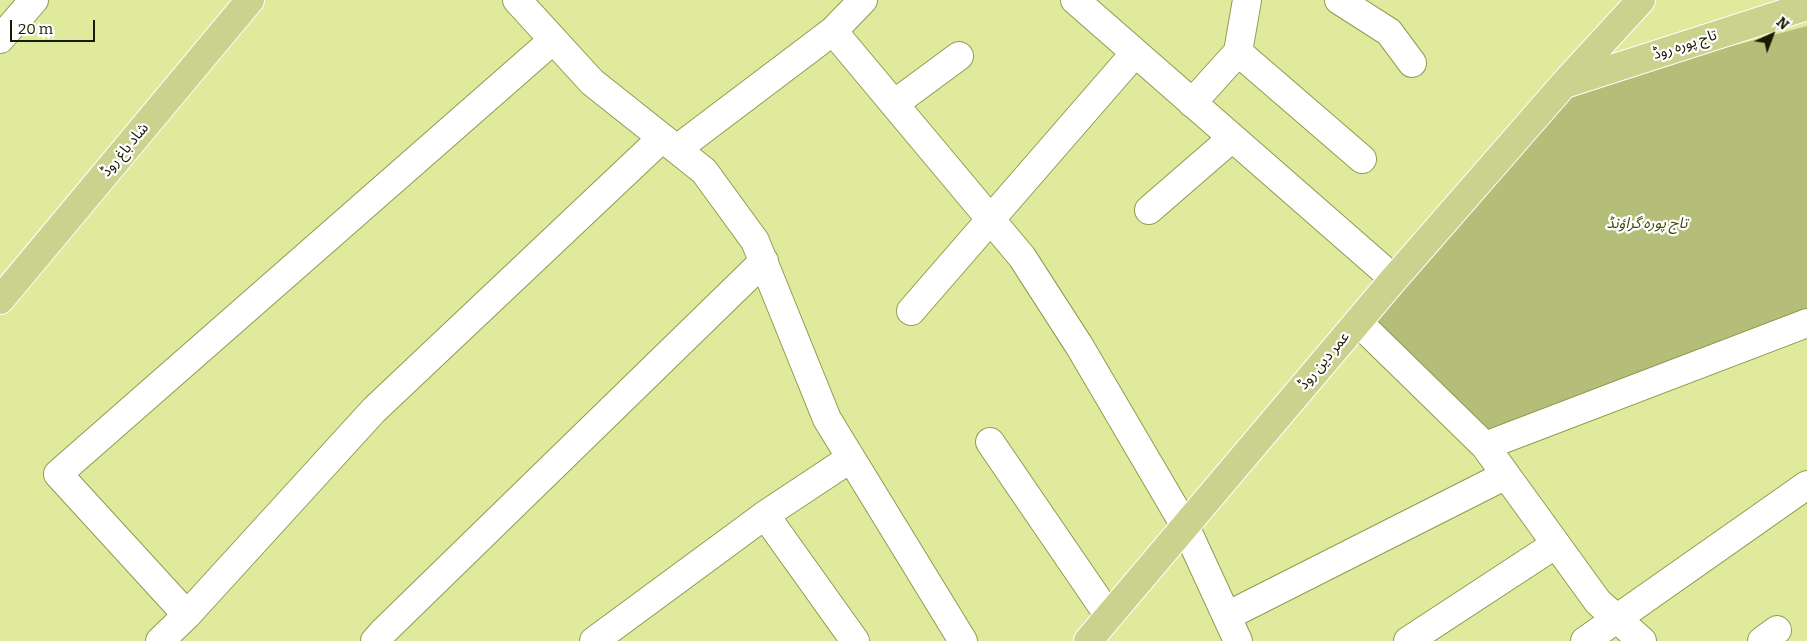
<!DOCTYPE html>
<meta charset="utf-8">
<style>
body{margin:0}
#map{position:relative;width:1807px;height:641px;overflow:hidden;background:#dfea9c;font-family:Bitter,serif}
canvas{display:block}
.north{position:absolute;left:1747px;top:10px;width:50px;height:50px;-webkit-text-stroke:4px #fff;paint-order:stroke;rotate:43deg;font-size:14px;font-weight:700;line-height:20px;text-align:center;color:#181b00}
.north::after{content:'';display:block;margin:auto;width:18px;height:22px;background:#181b00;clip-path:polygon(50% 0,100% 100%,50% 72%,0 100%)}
.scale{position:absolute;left:10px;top:20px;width:85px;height:22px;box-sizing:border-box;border:2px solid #181b00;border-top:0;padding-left:6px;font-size:15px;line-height:18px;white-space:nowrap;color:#181b00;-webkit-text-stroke:4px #fff;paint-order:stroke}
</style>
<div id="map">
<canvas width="1807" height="641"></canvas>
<div class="north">N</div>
<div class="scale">20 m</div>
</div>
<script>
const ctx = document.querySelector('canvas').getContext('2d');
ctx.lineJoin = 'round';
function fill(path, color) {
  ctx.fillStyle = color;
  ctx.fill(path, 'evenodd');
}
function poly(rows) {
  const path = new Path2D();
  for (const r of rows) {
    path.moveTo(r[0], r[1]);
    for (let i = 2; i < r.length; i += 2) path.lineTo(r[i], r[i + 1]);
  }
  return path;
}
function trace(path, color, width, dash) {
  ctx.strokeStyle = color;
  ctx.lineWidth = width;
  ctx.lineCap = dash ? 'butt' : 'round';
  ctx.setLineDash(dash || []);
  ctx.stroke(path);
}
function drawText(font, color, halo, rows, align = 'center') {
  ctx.font = font + ' Bitter,"Noto Sans Arabic",serif';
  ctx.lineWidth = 4.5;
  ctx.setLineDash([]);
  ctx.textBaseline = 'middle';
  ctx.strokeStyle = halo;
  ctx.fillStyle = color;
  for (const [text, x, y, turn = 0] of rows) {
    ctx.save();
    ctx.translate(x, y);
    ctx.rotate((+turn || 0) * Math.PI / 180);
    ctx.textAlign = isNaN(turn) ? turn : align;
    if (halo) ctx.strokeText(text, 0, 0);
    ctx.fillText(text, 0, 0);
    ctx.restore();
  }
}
const green = poly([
 [1807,26,1807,323,1485,446,1358,322,1566,90]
]);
const minor = poly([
 [517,0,592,82,704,171,755,241,827,419,963,641],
 [1075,0,1394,279],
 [1339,0,1389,32,1412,63],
 [833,31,1022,257,1080,347,1185,526,1238,641],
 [0,39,34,0],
 [1238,52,1362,159],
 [1192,103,1238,52,1247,0],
 [894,104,959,56],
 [677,149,833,31,863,0],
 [1149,210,1232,138],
 [911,311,1135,53],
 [1358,322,1485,446,1598,602,1642,641],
 [990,442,1109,616],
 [1485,446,1807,323],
 [765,515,855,641],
 [187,615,58,474,553,40],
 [1227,616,1506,475],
 [160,641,187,615,374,410,662,138],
 [375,641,383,632,764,261],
 [594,641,765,515,851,458],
 [1408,641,1556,544],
 [1585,641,1807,485],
 [1762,641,1777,630]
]);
const major = poly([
 [1565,84,1807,6],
 [0,300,250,0],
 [1088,641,1394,279,1564,84,1641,0]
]);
const streetNames = [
 ["تاج پورہ روڈ",1685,45,-18],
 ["شاد باغ روڈ",125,150,-50],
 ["عمر دین روڈ",1324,361,-50]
];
const parkNames = [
 ["تاج پورہ گراؤنڈ",1647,224]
];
fill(green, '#b5be78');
trace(minor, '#929a4f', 30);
trace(major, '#fff', 30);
trace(minor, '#fff', 28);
trace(major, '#cbd28e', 28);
drawText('15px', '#181b00', '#fff', streetNames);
drawText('italic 15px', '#454a0d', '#fff', parkNames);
</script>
